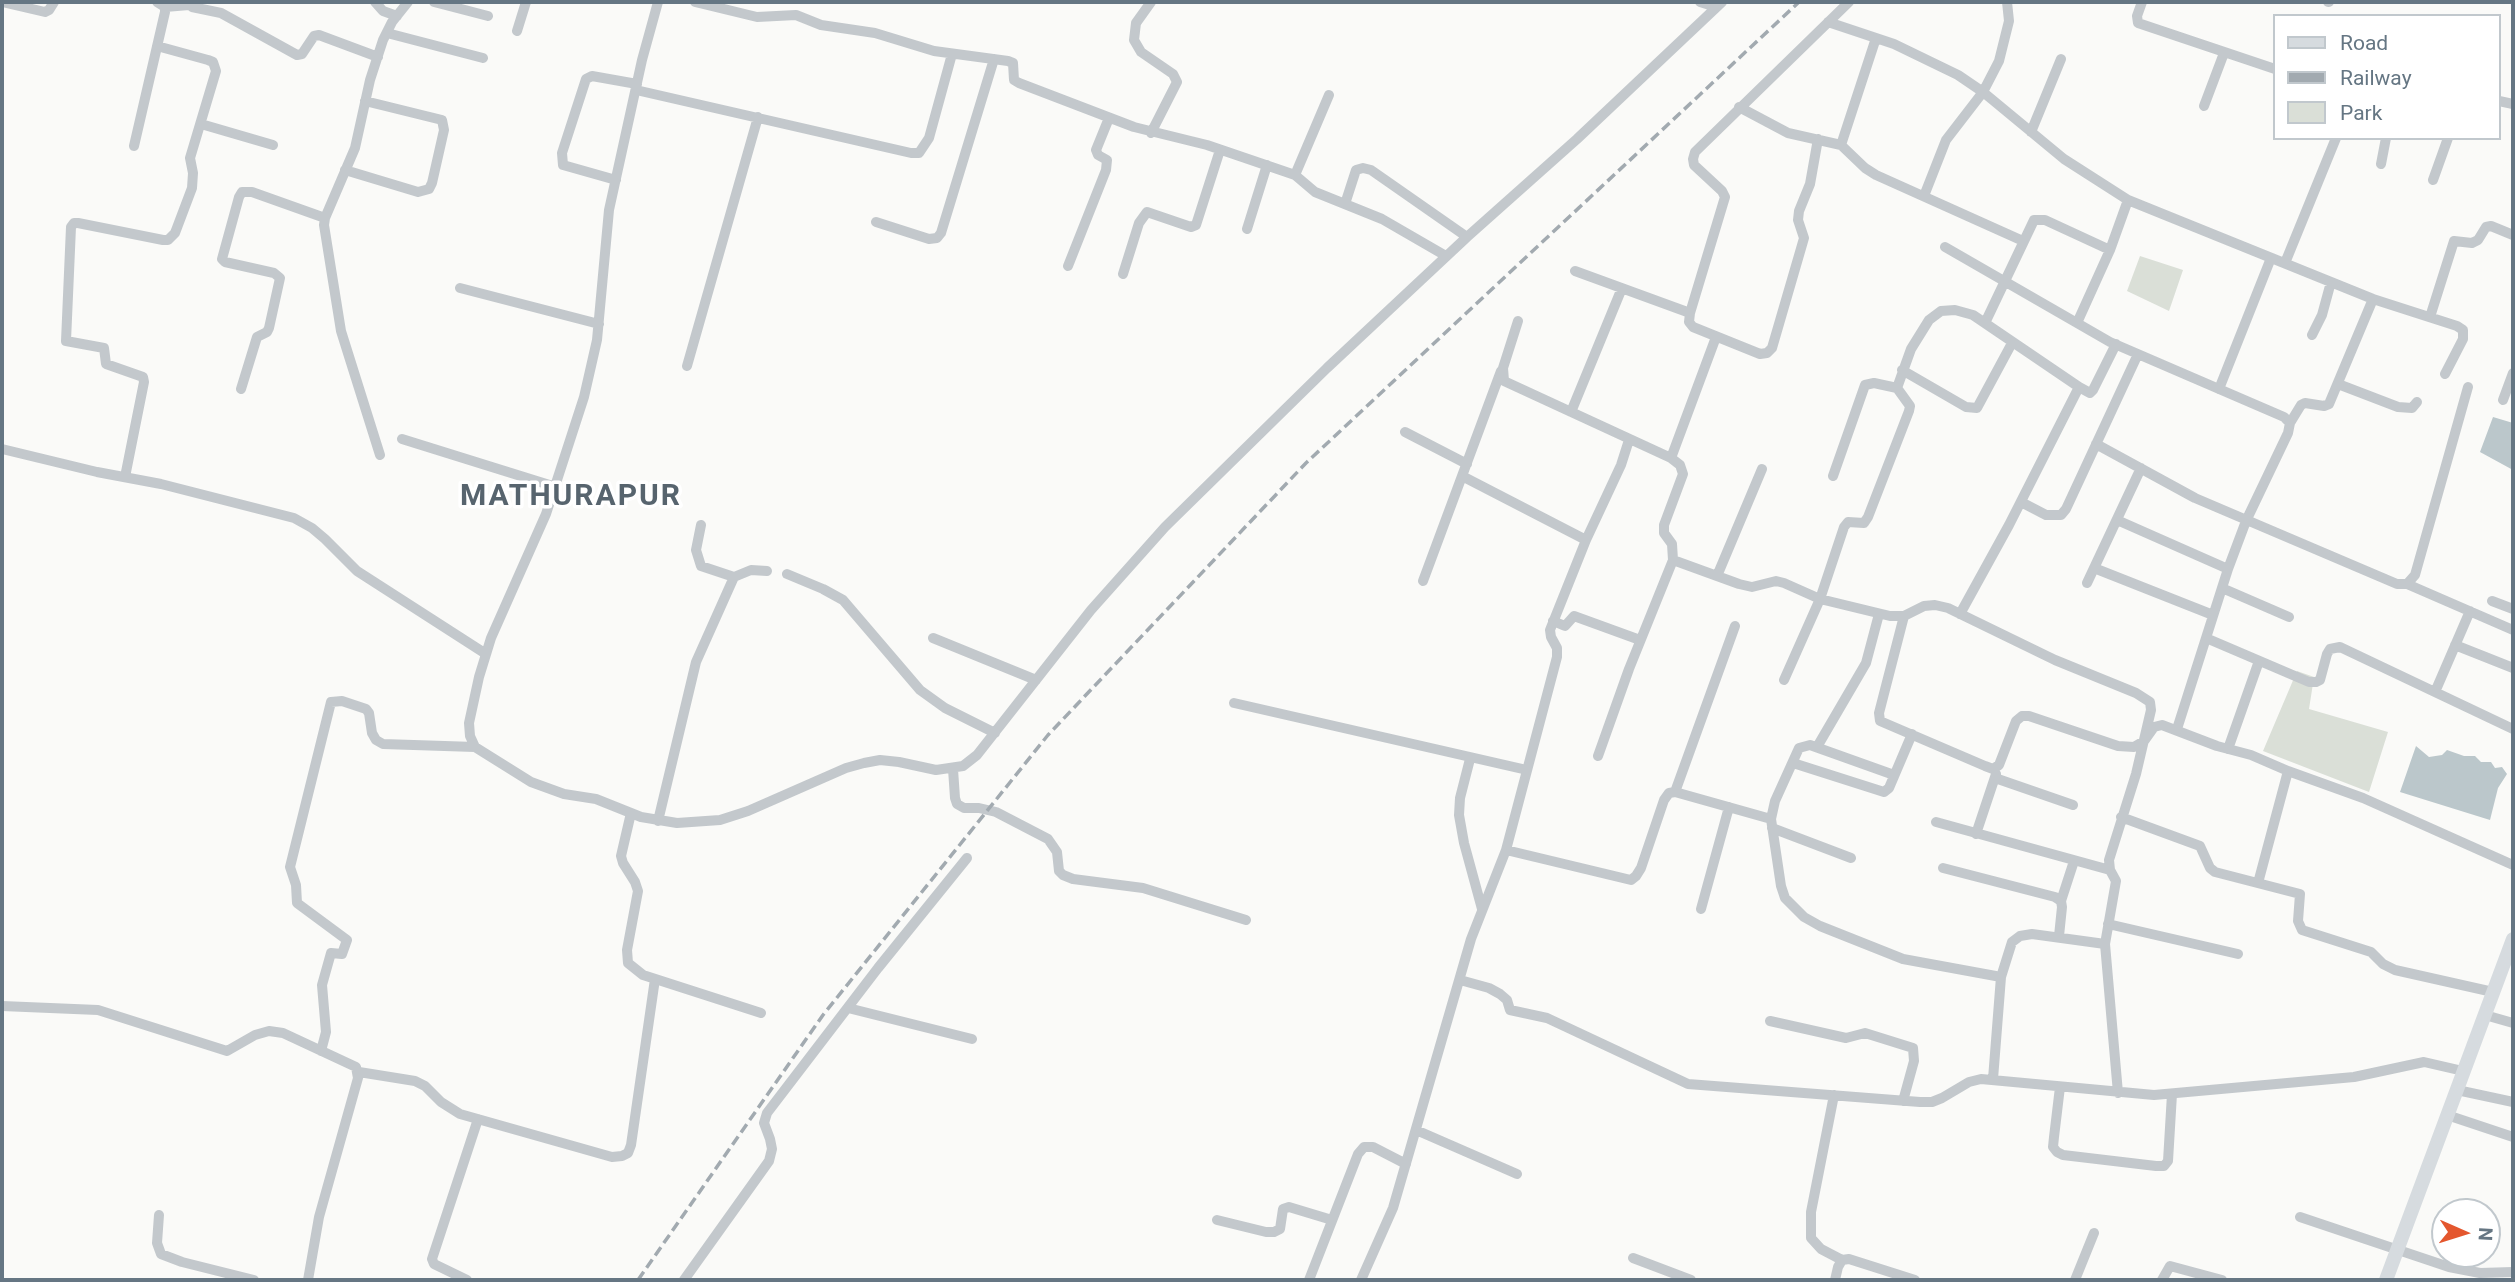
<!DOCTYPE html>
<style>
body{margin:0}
#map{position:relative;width:2515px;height:1282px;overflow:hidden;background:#fafaf8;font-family:Roboto,sans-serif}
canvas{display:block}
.frame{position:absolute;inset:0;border:4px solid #657683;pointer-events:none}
.legend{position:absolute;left:2273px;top:14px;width:228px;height:126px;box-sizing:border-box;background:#fff;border:2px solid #c1c8cd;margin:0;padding:9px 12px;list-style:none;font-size:21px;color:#657683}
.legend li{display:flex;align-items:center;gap:14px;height:35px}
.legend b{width:35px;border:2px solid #c1c8cd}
.north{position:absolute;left:2431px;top:1198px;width:70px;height:70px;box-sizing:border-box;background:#fff;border:2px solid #c1c8cd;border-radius:50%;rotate:93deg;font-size:19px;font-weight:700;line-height:28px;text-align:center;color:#657683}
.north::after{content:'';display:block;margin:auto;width:24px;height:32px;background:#e4572e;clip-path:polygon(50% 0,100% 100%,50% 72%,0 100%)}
</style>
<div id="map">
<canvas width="2515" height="1282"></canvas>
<div class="frame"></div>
<ul class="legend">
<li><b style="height:9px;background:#d6dbdf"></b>Road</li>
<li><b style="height:9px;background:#a2aab0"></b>Railway</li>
<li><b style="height:19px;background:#dadfd7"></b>Park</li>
</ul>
<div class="north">N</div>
</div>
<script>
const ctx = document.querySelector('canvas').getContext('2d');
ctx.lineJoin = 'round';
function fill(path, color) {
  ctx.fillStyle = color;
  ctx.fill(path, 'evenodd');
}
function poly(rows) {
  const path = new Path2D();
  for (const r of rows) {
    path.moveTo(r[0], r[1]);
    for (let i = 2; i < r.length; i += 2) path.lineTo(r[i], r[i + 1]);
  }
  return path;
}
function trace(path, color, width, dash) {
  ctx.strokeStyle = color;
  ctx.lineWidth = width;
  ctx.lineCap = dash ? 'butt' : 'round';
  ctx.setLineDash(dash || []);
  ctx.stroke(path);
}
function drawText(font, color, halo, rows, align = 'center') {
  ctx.font = font + ' Roboto,sans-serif';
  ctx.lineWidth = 7;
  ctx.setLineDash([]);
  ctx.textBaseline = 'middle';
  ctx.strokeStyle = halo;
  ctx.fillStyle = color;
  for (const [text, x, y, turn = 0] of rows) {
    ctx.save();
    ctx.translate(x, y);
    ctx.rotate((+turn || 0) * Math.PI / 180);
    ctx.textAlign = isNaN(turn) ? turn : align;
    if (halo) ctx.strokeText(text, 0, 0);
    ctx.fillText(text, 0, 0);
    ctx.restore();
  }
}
const green = poly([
 [2140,256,2183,270,2169,311,2127,291],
 [2297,671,2314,677,2309,709,2388,732,2369,792,2263,751]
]);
const water = poly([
 [2493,417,2513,423,2513,470,2480,452],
 [2416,746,2429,757,2442,755,2447,750,2464,756,2475,756,2481,762,2491,762,2495,768,2502,767,2507,774,2498,788,2490,820,2400,792]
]);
const minor = poly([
 [2,2,45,12,49,10,54,2],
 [189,2,192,7,221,13,297,55,302,54,314,36,319,35,378,57],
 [375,2,383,11,397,16],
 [434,2,488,16],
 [658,2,642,60,609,210,597,340,584,397,546,514,491,638,479,677,469,723,470,736,475,747,531,782,564,794,596,799,641,817,677,823,720,820,748,811,846,768,864,763,880,760,899,762,936,770,963,766,977,755,1091,610,1165,527,1327,368,1467,237,1577,139,1722,2],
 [695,2,757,17,796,15,821,25,875,33,934,51,1008,61,1013,63,1014,80,1019,83,1134,127,1207,145,1295,175,1315,192,1382,219,1446,256],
 [1151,2,1136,23,1134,40,1141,52,1173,74,1177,82,1151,133],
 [1700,2,1716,7],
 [2142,2,2137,16,2138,23,2275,69],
 [2328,2,2329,2],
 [165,7,189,5],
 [1828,22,1894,44,1958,75,1983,92,2064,159,2128,200,2373,299,2457,326,2463,330,2463,339,2445,374],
 [517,31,526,2],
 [387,33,483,58],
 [636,90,911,153,919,153,929,138,952,54],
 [2499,101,2513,104],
 [2204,106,2224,53],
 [1739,107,1788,133,1841,145,1865,168,1876,175,2023,241],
 [201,124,273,145],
 [2031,132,2061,59],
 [1818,139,1810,184,1799,211,1798,220,1804,238,1802,245,1772,348,1767,353,1760,354,1693,327,1689,322,1690,313,1725,197,1722,191,1694,165,1693,159,1695,152,1849,2],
 [1841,145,1876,38],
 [134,146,165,12,165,7,157,2],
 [2381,164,2386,138],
 [345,170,418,192,429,189,432,183,444,130,442,120,365,101],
 [1295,175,1329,95],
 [616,180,563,165,562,153,586,79,592,76,637,84],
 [2433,180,2448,138],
 [1924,196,1946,140,1983,92,1999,61,2009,21,2007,2],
 [1345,204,1356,170,1363,168,1371,170,1467,237],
 [876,222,929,239,937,238,941,233,994,59],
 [1247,229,1267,165],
 [1945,247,2110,342,2284,417,2290,423,2288,433,2246,521,2228,569,2177,729],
 [2285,263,2336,138],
 [1068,266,1106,170,1107,160,1098,155,1096,150,1109,118],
 [1575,271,1690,313],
 [1123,274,1139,223,1147,212,1191,227,1196,225,1220,150],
 [460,288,599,324],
 [2430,317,2454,241,2472,243,2478,240,2486,227,2491,226,2513,235],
 [1518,321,1503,368,1504,381,1671,458,1680,465,1683,474,1664,525,1664,533,1672,544,1673,560,1629,669,1598,756],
 [1985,323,2034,220,2045,220,2110,250],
 [2077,323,2110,250,2128,200],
 [2312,335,2322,315,2331,282],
 [687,366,758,117],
 [1902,370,1966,407,1977,408,2012,343],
 [2338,384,2398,407,2412,408,2417,402],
 [2079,387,2090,393,2093,390,2116,344],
 [241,389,257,337,267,332,269,328,280,278,274,273,225,262,222,259,239,197,242,192,252,192,325,218],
 [2219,389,2271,258],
 [2503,400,2513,373],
 [1571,412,1622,288],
 [2290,423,2301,405,2305,403,2324,406,2329,404,2373,299],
 [1405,432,1467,464],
 [402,439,556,487],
 [2096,444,2195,498,2397,584,2407,584,2415,575,2468,387],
 [2,449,97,472,161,484,294,518,312,528,325,539,357,571,486,654],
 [380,455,341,331,324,225,325,218,355,148,370,80,383,40,392,22,408,2],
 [1671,458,1716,337],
 [1462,476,1586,540],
 [1833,476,1865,385,1874,383,1897,388],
 [125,477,144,382,143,377,106,364,104,348,66,341,71,227,74,223,78,223,163,240,168,240,175,233,192,188,193,173,190,158,216,71,213,62,208,60,157,46],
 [2021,502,2046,515,2061,515,2066,509,2138,354],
 [2117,520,2228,569],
 [701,525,696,550,701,566,734,577,751,570,767,571],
 [1673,560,1739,584,1752,587,1776,581,1784,583,1820,599,1890,616,1904,616,1924,606,1935,605,1948,608,2055,660,2136,693,2150,702,2151,710,2136,774,2109,860,2110,870,2116,881,2105,944,2118,1093],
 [2094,568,2213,615],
 [787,574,823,589,843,600,920,690,945,708,995,733],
 [1717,576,1762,469],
 [1423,581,1501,371],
 [2087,583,2141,468],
 [2407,584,2513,630],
 [2222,588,2289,617],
 [2492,601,2513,609],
 [1904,616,1879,713,1880,721,1985,766,1993,769,1999,765,2016,721,2022,716,2029,716,2118,746,2134,747,2144,741,2154,727,2162,725,2217,746,2251,755,2288,771,2363,798,2513,865],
 [1553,621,1565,626,1574,616,1640,640],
 [933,638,1036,680],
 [2206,638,2309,682,2316,682,2320,680,2327,654,2330,649,2340,647,2513,729],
 [2455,645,2513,668],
 [1784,680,1820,599,1844,527,1848,522,1864,523,1868,517,1909,411,1910,406,1897,388,1911,349,1929,320,1941,311,1955,310,1973,315,2079,387,2009,525,1960,614],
 [2435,692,2470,611],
 [1234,703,1527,770],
 [1817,747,1866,663,1879,614],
 [2228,749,2259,661],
 [1470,759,1460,798,1459,815,1464,843,1482,909],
 [1793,763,1884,792,1889,788,1912,734],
 [953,769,955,798,957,804,964,808,979,808,996,812,1048,839,1057,852,1059,871,1063,875,1073,879,1143,888,1246,920],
 [1894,775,1810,745,1799,748,1775,801,1771,819,1781,886,1785,898,1804,917,1820,926,1903,959,2001,977],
 [1995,778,2073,805],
 [1675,792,1735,626],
 [631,813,621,856,623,863,635,882,638,891,627,950,628,963,643,975,761,1013],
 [2121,817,2200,846,2210,868,2215,872,2300,894,2298,921,2302,930,2371,952,2383,964,2395,970,2493,992],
 [658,821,696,662,734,577],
 [1936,822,2110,870],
 [1772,828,1851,858],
 [1976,834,1996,774],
 [1506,850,1631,880,1636,876,1641,868,1664,800,1669,793,1675,792,1771,819],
 [1943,868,2055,897,2061,901,2062,907,2059,936],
 [2258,883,2288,771],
 [2061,901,2074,861],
 [1701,909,1729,807],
 [2108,924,2238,954],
 [1460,980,1489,988,1500,994,1507,1000,1510,1010,1547,1018,1688,1084,1920,1102,1932,1102,1942,1098,1969,1082,1981,1079,2154,1095,2354,1077,2424,1062,2463,1071],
 [2,1006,98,1010,227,1051,255,1035,269,1031,283,1033,356,1067,358,1078,319,1217,308,1280],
 [848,1008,972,1039],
 [2485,1015,2513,1023],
 [1770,1021,1846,1038,1865,1033,1913,1048,1914,1061,1903,1101],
 [321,1051,326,1032,322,985,331,953,342,954,347,940,297,903,296,885,290,867,331,702,342,701,366,709,369,713,372,733,376,740,383,744,475,747],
 [359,1072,415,1081,425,1086,441,1102,460,1114,612,1157,622,1156,628,1153,631,1145,655,979],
 [1993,1079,2001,977,2012,942,2020,936,2032,934,2105,944],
 [2060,1087,2054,1137,2053,1147,2057,1152,2063,1155,2156,1166,2164,1166,2168,1161,2172,1094],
 [2457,1090,2513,1102],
 [1834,1095,1811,1212,1811,1238,1821,1249,1842,1260],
 [2447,1115,2513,1137],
 [1416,1130,1517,1174],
 [159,1215,157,1243,161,1254,182,1262,254,1280],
 [2300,1217,2449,1267,2480,1273,2513,1272],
 [1217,1220,1266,1232,1274,1232,1280,1229,1283,1209,1289,1207,1332,1220],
 [1633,1258,1691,1280],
 [467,1280,434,1264,432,1259,478,1119],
 [684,1280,769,1161,772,1149,770,1139,764,1123,767,1113,878,968,967,858],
 [1309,1280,1358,1154,1364,1147,1373,1147,1406,1164],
 [1361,1280,1393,1208,1471,939,1506,850,1557,657,1557,648,1551,637,1550,630,1586,540,1621,465,1629,440],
 [1835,1280,1838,1267,1842,1260,1849,1259,1915,1280],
 [2075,1280,2094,1233],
 [2162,1280,2170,1266,2222,1280]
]);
const secondary = poly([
 [2386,1280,2513,939]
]);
const rail = poly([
 [638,1280,823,1015,1048,735,1306,463,1799,2]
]);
const districtNames = [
 ["MATHURAPUR",571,497]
];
fill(green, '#dadfd7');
fill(water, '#bbc7cb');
trace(minor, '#c3c8cc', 10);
trace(secondary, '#d6dbdf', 14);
trace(rail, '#a2aab0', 3.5, [10, 5]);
ctx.letterSpacing = '2px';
drawText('bold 30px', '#57646e', '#fff', districtNames);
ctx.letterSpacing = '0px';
</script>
